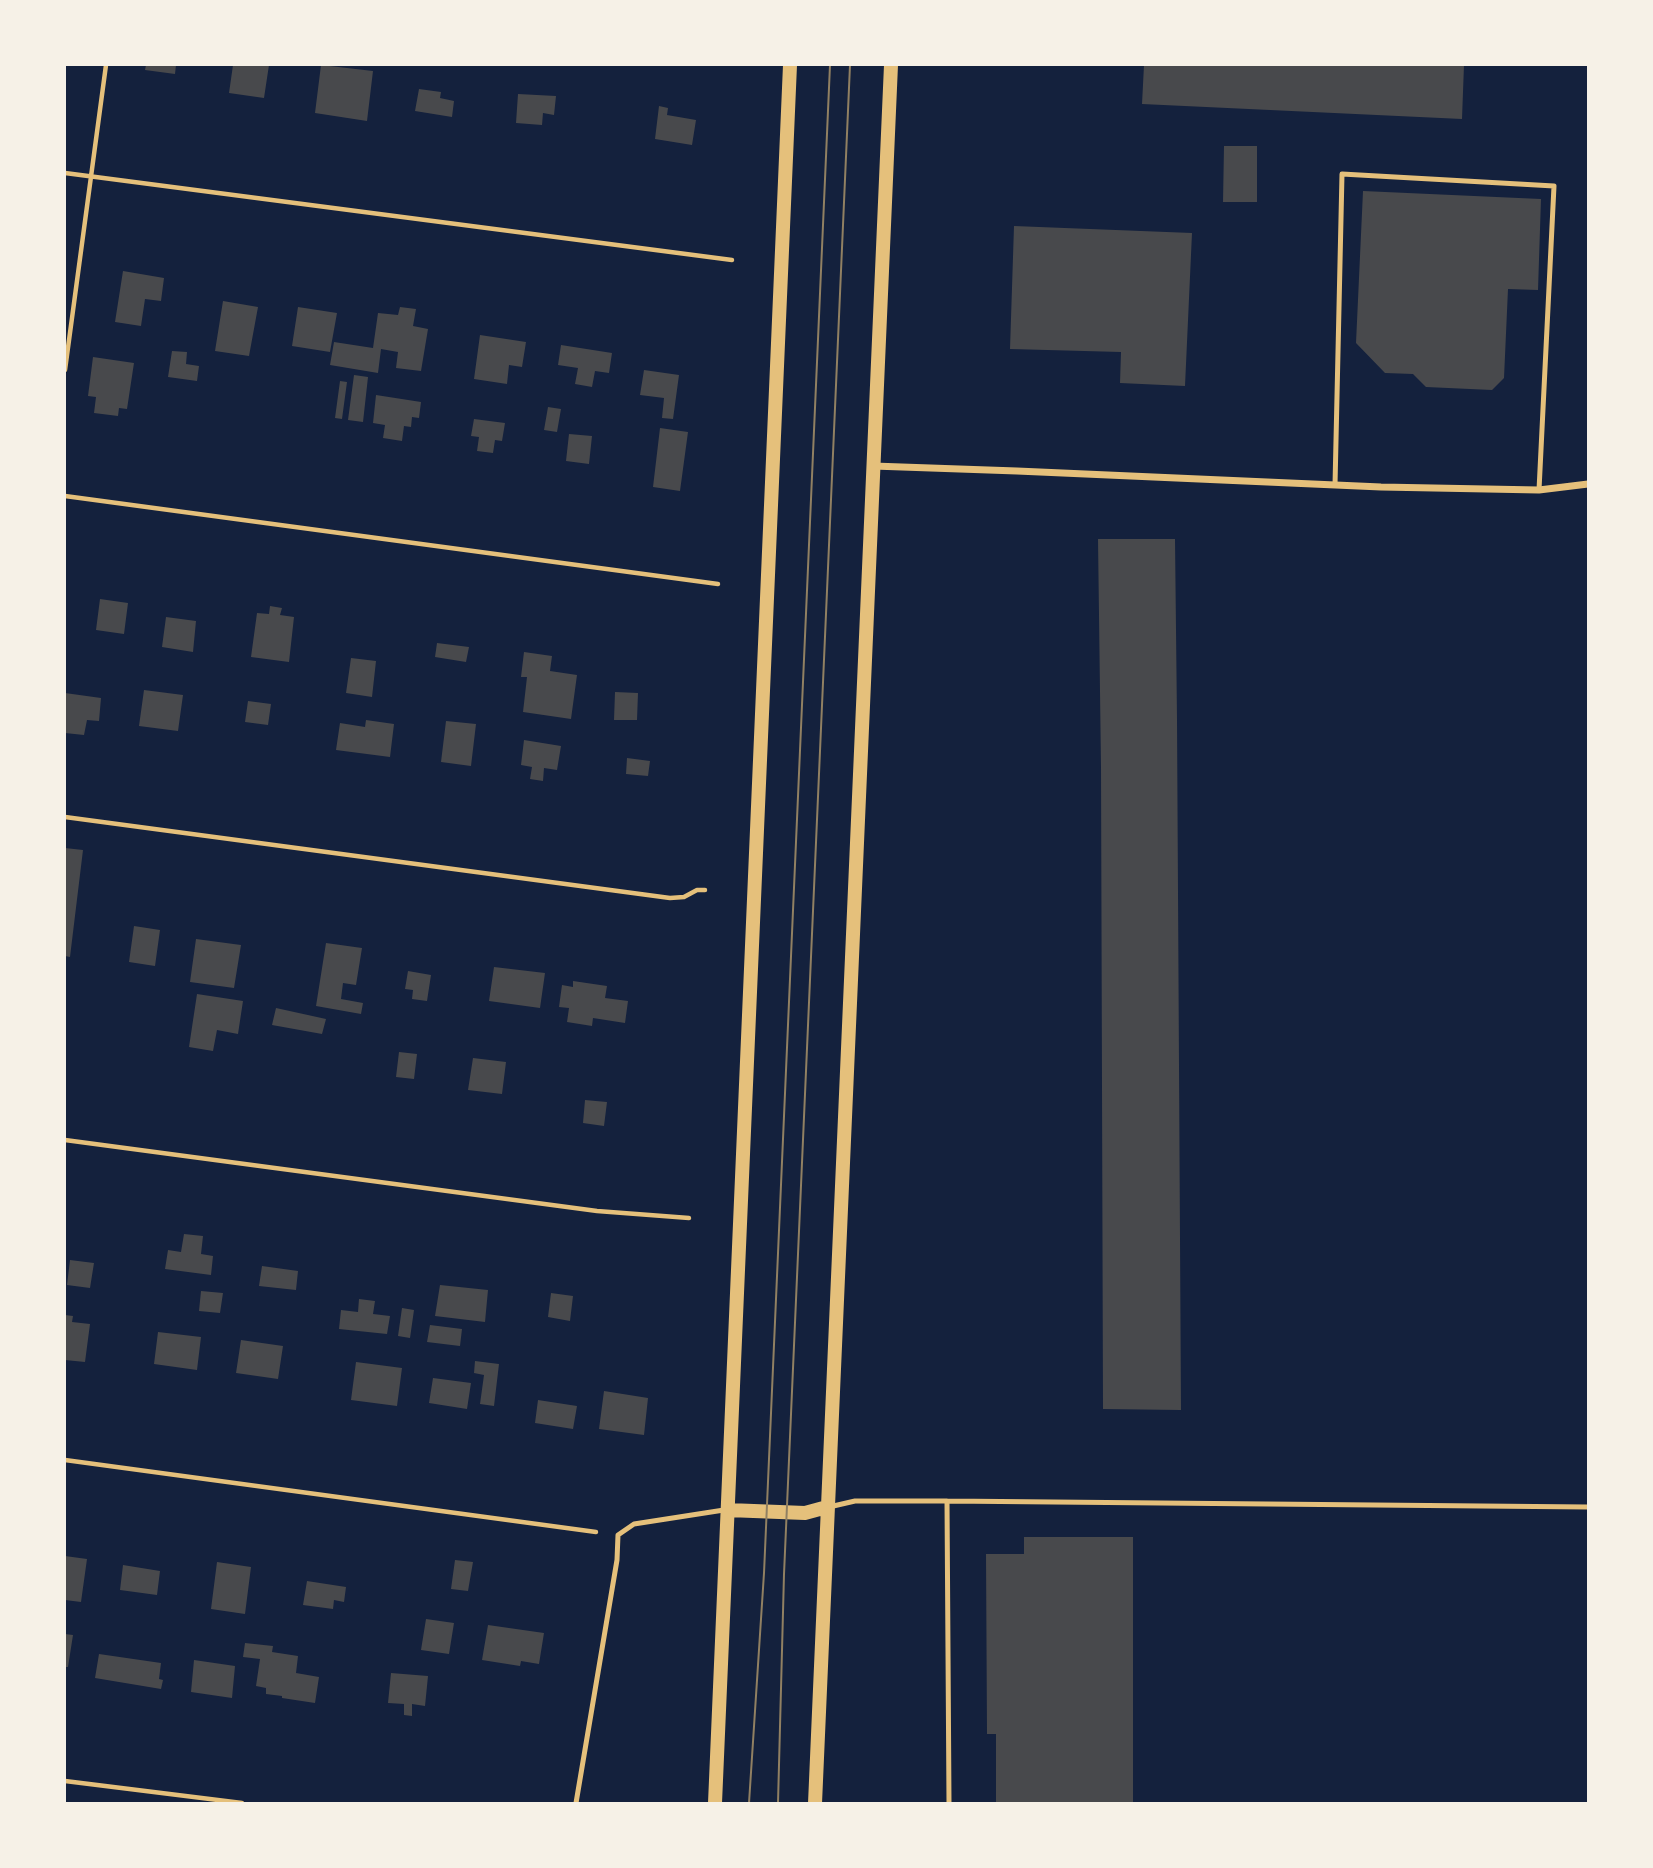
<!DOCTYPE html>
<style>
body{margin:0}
#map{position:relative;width:1653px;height:1868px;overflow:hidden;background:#14213d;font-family:Rubik,sans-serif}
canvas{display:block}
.frame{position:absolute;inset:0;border:66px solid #f6f1e7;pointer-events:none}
</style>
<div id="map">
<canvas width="1653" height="1868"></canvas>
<div class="frame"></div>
</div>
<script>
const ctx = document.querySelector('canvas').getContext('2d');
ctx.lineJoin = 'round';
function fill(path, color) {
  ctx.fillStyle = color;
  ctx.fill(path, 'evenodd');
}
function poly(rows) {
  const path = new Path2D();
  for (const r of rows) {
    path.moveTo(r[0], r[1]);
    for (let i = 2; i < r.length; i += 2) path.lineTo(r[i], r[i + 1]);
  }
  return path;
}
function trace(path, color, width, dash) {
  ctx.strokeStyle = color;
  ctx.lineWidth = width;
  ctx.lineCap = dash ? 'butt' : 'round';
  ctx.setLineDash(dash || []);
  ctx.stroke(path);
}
const building = poly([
 [146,65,176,65,175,74,145,70],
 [233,65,269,65,264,98,229,93],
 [321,65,373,71,367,121,315,113],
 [1144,65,1464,65,1462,119,1142,104],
 [419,89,441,92,440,98,454,101,452,117,415,111],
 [518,94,556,96,554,115,543,113,542,125,516,123],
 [659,106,668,108,667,115,696,120,692,145,655,139],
 [1224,146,1257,146,1257,202,1223,202],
 [1363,191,1541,199,1538,290,1508,289,1504,378,1492,390,1426,387,1413,374,1385,373,1356,343],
 [1014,226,1192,233,1185,386,1120,383,1121,352,1010,349],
 [123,271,164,278,161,301,145,299,141,326,115,322],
 [223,301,258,307,249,356,215,351],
 [298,307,337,313,330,352,292,346],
 [400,307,416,309,413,326,428,329,421,371,396,368,398,352,381,349,378,373,330,365,334,342,373,348,378,313,398,315],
 [480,335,526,342,522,367,509,365,507,384,474,379],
 [561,345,612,353,609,373,595,371,592,387,575,384,578,368,558,365],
 [172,351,187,352,186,364,199,366,197,381,168,377],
 [93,357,134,363,127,409,119,408,118,416,94,413,96,397,88,396],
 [644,370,679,375,673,419,662,418,664,398,640,395],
 [354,375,368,377,363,422,348,420],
 [340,381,347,382,342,419,335,418],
 [376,395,421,402,419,418,412,417,411,427,404,426,402,441,383,438,385,425,373,423],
 [548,407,561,409,557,432,544,430],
 [474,419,505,423,502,441,495,440,493,453,477,451,479,437,471,436],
 [660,428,688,432,680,491,653,487],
 [569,434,592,436,589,464,566,461],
 [1098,539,1175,539,1177,719,1181,1410,1103,1409,1101,768],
 [100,599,128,603,124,634,96,630],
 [270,606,282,608,280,615,294,617,289,662,251,657,257,613,269,614],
 [166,617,196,621,193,652,162,647],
 [437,643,469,647,466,662,435,657],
 [524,652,552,656,550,671,577,675,571,719,523,712,527,677,521,677],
 [351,658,376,661,372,697,346,693],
 [144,690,183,695,178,731,139,726],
 [615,692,638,693,637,720,614,720],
 [65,693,101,698,99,721,87,720,84,735,65,733],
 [248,701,271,704,268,725,245,722],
 [366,720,394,724,390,757,336,750,340,723,365,727],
 [446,721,476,724,471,766,441,762],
 [524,740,561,746,557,770,544,768,543,781,530,779,532,767,521,765],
 [627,758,650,761,648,776,626,774],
 [65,848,83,850,70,957,65,956],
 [134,926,160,930,155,966,129,962],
 [196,939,241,945,234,988,190,982],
 [326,943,362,948,356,985,343,983,341,999,363,1003,361,1014,316,1006],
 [494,967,545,973,540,1008,489,1001],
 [408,971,431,975,427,1001,412,999,413,990,405,989],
 [573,981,607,986,605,998,628,1001,625,1023,593,1018,592,1026,567,1022,569,1008,559,1007,562,985,573,987],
 [197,994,243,1001,238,1034,217,1030,213,1051,189,1047],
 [276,1008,326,1019,322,1034,272,1025],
 [399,1052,417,1054,414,1079,396,1077],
 [473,1058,506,1062,502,1094,468,1090],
 [585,1100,607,1102,604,1126,583,1123],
 [184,1234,203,1236,201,1254,213,1256,211,1275,165,1269,168,1250,181,1252],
 [70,1260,94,1263,90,1288,67,1285],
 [262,1266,298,1271,296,1290,259,1286],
 [440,1285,488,1290,485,1322,435,1316],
 [201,1291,223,1293,220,1313,199,1311],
 [551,1293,573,1296,570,1321,548,1317],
 [359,1299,375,1301,373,1314,390,1316,387,1334,339,1329,341,1310,358,1312],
 [402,1308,414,1310,410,1338,398,1336],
 [65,1315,73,1316,72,1322,90,1324,85,1362,65,1360],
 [430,1325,462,1329,460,1346,427,1342],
 [158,1332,201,1337,197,1370,154,1364],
 [241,1340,283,1346,278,1379,236,1373],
 [475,1361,499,1364,494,1406,480,1404,484,1375,474,1373],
 [356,1362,402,1368,397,1406,351,1400],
 [433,1378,471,1383,467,1409,429,1403],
 [604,1391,648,1398,644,1435,599,1429],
 [538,1400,577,1406,573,1429,535,1423],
 [1024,1537,1133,1537,1133,1803,996,1803,996,1734,987,1734,986,1554,1024,1554],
 [65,1556,87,1559,81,1602,65,1600],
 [455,1560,473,1562,468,1591,451,1589],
 [217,1562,251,1567,245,1614,211,1609],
 [123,1565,160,1571,157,1595,120,1590],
 [307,1581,346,1587,344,1602,334,1600,333,1609,303,1605],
 [426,1619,454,1623,449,1654,421,1650],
 [488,1625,544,1633,539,1664,521,1661,520,1666,482,1660],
 [65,1634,73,1635,68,1667,65,1667],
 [245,1643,273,1646,272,1652,298,1656,296,1673,319,1677,315,1703,282,1698,282,1696,266,1694,266,1688,256,1686,260,1659,243,1657],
 [99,1654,161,1663,159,1679,163,1680,161,1689,95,1678],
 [194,1660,235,1666,232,1698,191,1692],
 [391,1673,428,1676,425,1706,412,1704,412,1716,404,1715,404,1704,388,1703]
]);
const path = poly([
 [65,173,732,260],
 [65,370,106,65],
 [65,496,718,584],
 [65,817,670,898,684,897,697,890,705,890],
 [65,1140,597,1211,689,1218],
 [65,1460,596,1532],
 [65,1781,242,1803]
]);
const service = poly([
 [1335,485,1342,174,1554,186,1539,490],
 [947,1501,949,1803],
 [829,1507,855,1501,947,1501,1588,1507],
 [576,1803,617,1560,618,1535,634,1524,724,1510]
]);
const minor = poly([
 [873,466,1017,471,1381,487,1539,490,1588,484]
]);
const secondary = poly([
 [728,1510,805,1513,827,1507],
 [715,1803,790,65],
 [815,1803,891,65]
]);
const tram = poly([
 [749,1803,764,1573,830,65],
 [778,1803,784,1574,850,65]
]);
fill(building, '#48494c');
trace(path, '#e5c07b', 4.5);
trace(service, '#e5c07b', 5);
trace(minor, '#e5c07b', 7);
trace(secondary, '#e5c07b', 14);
trace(tram, '#918062', 2);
</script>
